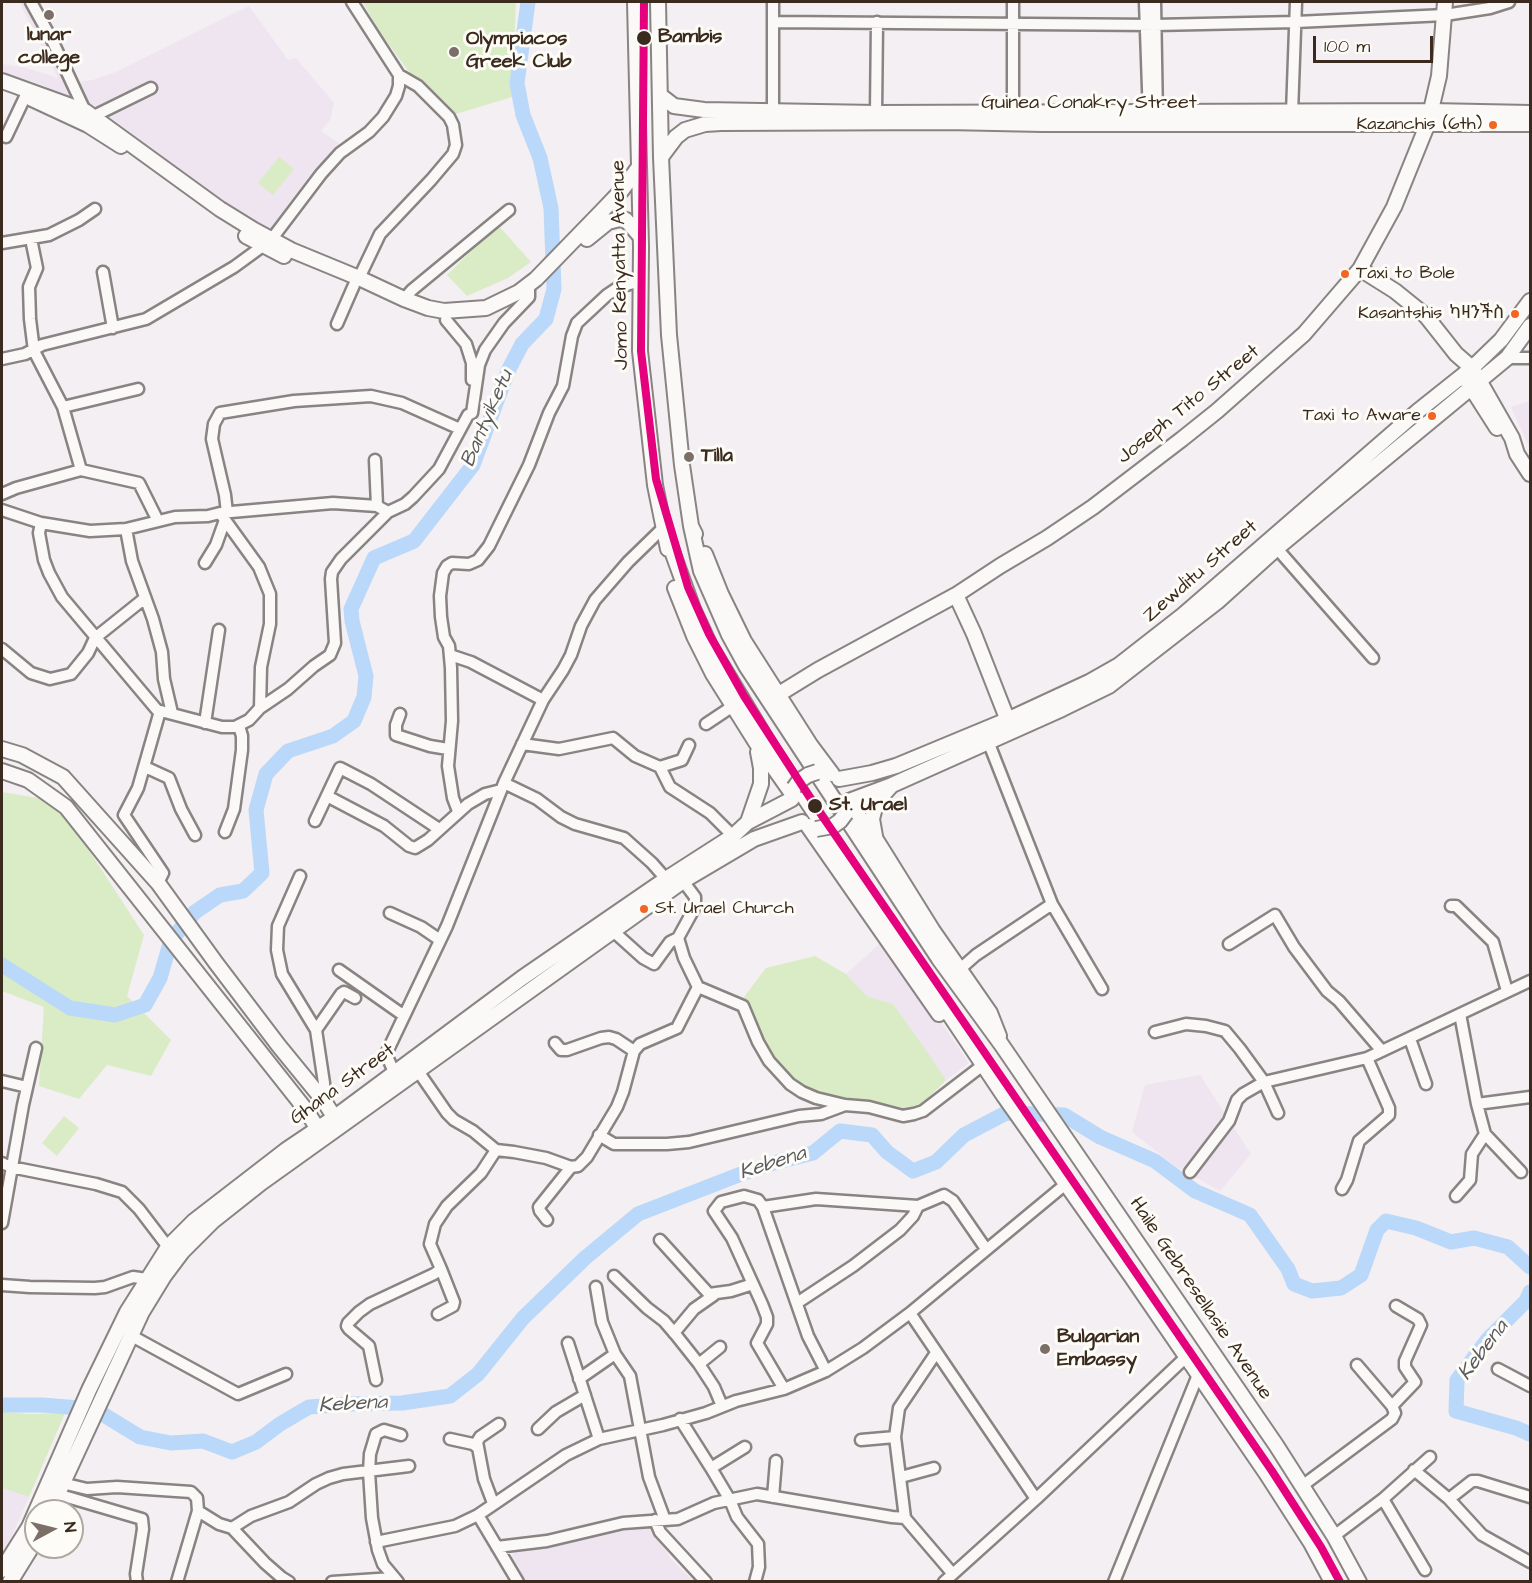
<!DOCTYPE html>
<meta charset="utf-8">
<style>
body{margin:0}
#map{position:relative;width:1532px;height:1583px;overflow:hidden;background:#f3eff2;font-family:"Architects Daughter",sans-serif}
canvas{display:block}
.frame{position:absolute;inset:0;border:3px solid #3b2a1e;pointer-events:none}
.north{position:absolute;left:24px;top:1499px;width:60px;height:60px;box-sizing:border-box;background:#fdfcf7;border:2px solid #afa8a0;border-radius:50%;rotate:83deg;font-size:16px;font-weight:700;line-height:24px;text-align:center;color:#3b2a1e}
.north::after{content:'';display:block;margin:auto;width:21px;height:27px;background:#7b6f68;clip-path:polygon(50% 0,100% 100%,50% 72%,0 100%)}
.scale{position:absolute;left:1313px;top:36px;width:120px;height:27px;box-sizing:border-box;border:3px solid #3b2a1e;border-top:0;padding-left:8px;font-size:18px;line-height:21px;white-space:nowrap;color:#3b2a1e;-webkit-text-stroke:4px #fdfcf7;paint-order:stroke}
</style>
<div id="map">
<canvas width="1532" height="1583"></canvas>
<div class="frame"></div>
<div class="north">N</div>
<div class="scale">100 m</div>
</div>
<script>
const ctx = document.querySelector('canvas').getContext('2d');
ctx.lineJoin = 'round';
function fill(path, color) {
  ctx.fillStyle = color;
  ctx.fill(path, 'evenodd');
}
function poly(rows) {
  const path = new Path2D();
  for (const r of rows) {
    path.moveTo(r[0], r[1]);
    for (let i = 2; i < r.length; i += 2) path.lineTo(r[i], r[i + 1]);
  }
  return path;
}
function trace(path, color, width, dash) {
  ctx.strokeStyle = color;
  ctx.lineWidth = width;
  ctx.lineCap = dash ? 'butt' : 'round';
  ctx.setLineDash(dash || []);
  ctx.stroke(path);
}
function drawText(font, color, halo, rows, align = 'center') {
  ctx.font = font + ' "Architects Daughter","Noto Sans Ethiopic",sans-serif';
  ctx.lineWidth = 6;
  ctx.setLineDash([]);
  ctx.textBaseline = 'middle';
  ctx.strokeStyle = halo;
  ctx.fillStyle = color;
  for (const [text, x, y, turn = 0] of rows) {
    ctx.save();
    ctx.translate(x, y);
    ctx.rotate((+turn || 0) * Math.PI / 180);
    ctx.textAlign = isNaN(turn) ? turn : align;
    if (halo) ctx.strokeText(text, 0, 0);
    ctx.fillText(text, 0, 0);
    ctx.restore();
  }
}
const built = poly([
 [19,2,40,2,79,82,93,80,116,72,249,6,288,60,296,58,334,103,330,120,321,131,340,144,313,171,288,204,270,232,212,198,163,161,129,131,92,107,35,82,2,74,2,64,27,68,58,78],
 [1530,401,1530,449,1511,407],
 [884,940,969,1063,946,1080,893,1004,867,996,846,974],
 [1200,1075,1251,1154,1220,1191,1175,1166,1132,1132,1145,1085],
 [2,1488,29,1497,7,1547,2,1554],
 [654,1525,670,1558,693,1581,525,1581,511,1561,514,1550,568,1543,619,1530]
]);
const green = poly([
 [363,2,516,2,512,97,456,114,412,76,377,28],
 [279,157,294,169,273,195,258,183],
 [498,225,531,262,508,278,467,296,447,275],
 [2,792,50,800,75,829,144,935,127,996,171,1040,151,1076,107,1065,79,1099,39,1086,44,1007,2,991],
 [815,956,846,974,867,996,893,1004,928,1053,946,1080,920,1106,903,1110,874,1102,818,1095,793,1083,772,1060,744,997,766,968],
 [64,1116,79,1128,57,1156,42,1143],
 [2,1412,30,1414,65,1413,29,1497,2,1488]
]);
const river = poly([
 [2,965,70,1008,115,1015,145,1005,160,978,171,940,195,912,220,895,243,891,262,873,256,810,266,774,288,751,333,736,354,721,364,697,366,676,352,621,351,609,374,558,414,541,473,465,508,371,522,344,546,319,554,289,551,208,540,158,523,115,517,83,528,2],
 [1530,1292,1526,1301,1488,1339,1457,1380,1456,1411,1516,1428,1530,1434],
 [2,1405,42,1405,80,1408,91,1407,140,1437,171,1443,203,1441,232,1452,256,1442,280,1424,309,1407,349,1404,402,1403,450,1396,478,1374,523,1318,585,1258,638,1214,741,1174,777,1162,813,1153,840,1131,872,1135,887,1152,913,1171,936,1162,964,1135,1006,1113,1064,1115,1100,1137,1155,1161,1195,1191,1250,1215,1288,1269,1294,1284,1312,1291,1341,1288,1361,1275,1377,1230,1386,1221,1416,1228,1451,1242,1474,1238,1508,1247,1530,1267]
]);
const minor = poly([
 [31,2,52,40,85,111],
 [773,2,773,111],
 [1013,2,1013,112],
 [1145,2,1149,117],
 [1155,2,1157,117],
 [773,22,1155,25,1296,22,1445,15,1490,8,1509,2],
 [876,113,877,22],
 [1292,113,1296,2],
 [90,122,94,116,151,88],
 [6,137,25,97],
 [31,239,37,268,29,287,30,319,34,351,63,407,81,470],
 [2,243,49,235,79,220,95,209],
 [103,272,113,328],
 [359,278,380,234,431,180,453,154,456,145,453,125,449,117,418,86,399,75],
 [404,299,412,290,509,210],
 [446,320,466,344,472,363,472,380],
 [337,324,354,285],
 [1507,358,1530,358],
 [2,359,25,354,42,345,146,319,234,267,271,240,321,174,340,153,369,132,383,117,396,96,399,86,399,75,352,2],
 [63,407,138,389],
 [375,460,377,506],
 [2,494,16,488,81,470,139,483,158,521],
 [2,510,41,523,90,531,126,529,175,517,208,516,220,513,333,503,377,506,388,512,405,504,413,497,439,469,468,415,472,413,479,365,485,350,504,323,529,297,529,285],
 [220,513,259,567,270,594,270,624,261,667,260,708],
 [227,513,225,495,212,439,214,424,220,413,294,401,371,396,402,403,460,429],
 [41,523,39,533,44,560,49,573,62,597,157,710,222,727,235,727,249,720,260,708,288,689,314,666,330,655,335,643,331,579,332,572,341,559,388,512],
 [126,529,132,561,153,619,162,652,164,679,172,713],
 [1273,544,1373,658],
 [205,563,216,545,225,520],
 [2,649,31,673,50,679,71,674,88,653,95,638,145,598],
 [450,655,471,662,543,700],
 [400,714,396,725,396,735,430,746,448,749],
 [205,723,219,630],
 [706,724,733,706],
 [986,736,1052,904,1102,989],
 [522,744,559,749,613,738,635,756,660,767,682,760,689,745],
 [145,767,169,778,181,809,195,835],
 [660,767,670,787,710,813,733,836],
 [504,783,537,799,561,817,575,824,624,838,652,863,666,879],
 [327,796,384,826,409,846,415,848,428,840,468,804,485,794,501,790],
 [458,811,453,798,448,766,452,721,451,668,449,646,444,637,441,617,440,596,443,573,447,566,452,563,469,564,478,560,489,546,529,465,549,413,563,386,572,336,577,323,607,295,619,287,641,281],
 [315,821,340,768,371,784,439,829],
 [225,832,234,809,242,750,242,736,239,726],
 [300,876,278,926,277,950,282,974,316,1030,324,1083,324,1101],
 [158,883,163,873,124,815,138,788,160,711],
 [1451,906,1456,906,1493,942,1507,991],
 [390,913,421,927,440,940],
 [613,931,643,958,654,964,670,942,678,938,695,907,695,897,683,881],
 [678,938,684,958,698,987,743,1006,758,1042,769,1061,790,1084,802,1092,816,1098,845,1105,869,1107,903,1116,914,1114,923,1111,983,1065],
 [1229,944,1275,915,1294,947,1327,991,1339,1001,1382,1051],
 [339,970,403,1015],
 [959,970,976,955,1052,904],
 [1460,1014,1477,1104,1530,1097],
 [316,1030,341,994,344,992,355,998],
 [1155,1032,1186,1024,1206,1026,1225,1031,1240,1049,1264,1082,1367,1058,1530,981],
 [1410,1039,1426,1084],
 [555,1043,561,1050,567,1050,601,1038,609,1037,616,1039,634,1051],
 [418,1071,447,1113,454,1120,473,1131,496,1150,514,1152,546,1158,571,1167,578,1166,587,1157,617,1107,623,1092,634,1051,640,1044,677,1028,698,987],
 [394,1072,386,1054,447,926,504,783,543,700,563,670,571,655,581,626,595,600,628,562,664,527],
 [2,1081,27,1087],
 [1477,1104,1485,1134,1521,1172],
 [599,1135,614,1144,667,1144,689,1142,799,1116,821,1114,845,1105],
 [2,1163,11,1167,96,1184,122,1192,139,1209,168,1247],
 [1190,1172,1229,1121,1237,1100,1243,1094,1264,1082,1278,1113],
 [1342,1189,1347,1180,1359,1141,1389,1115,1389,1108,1367,1058],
 [1456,1196,1470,1180,1472,1154,1485,1134],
 [763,1207,758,1200,744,1196,721,1202,714,1211,732,1238,762,1304,767,1317,767,1324,757,1343,784,1389],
 [547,1220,540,1211,539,1207,571,1167],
 [2,1223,23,1105,36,1048],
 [660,1240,709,1294,731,1291,753,1284],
 [614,1276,647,1308,664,1321,676,1335,699,1364,714,1387,722,1406],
 [2,1285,30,1287,95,1288,105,1287,133,1277,147,1279],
 [596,1287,602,1322,615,1354,630,1376,649,1477,665,1520],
 [797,1303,853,1266,900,1230,913,1216,918,1206],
 [910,1313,1036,1499],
 [438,1314,453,1306,454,1302,441,1269],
 [674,1333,694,1309,714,1295],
 [130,1335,238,1394,286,1374],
 [568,1343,599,1439],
 [936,1353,899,1408,895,1437,905,1518,952,1573],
 [699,1364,720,1347],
 [1498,1369,1530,1386],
 [826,1371,808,1336,763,1207,816,1199,918,1206,944,1195,953,1201,986,1249],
 [579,1379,615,1354],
 [376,1380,369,1346,349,1329,347,1326,348,1323,359,1312,370,1304,434,1274,441,1269,430,1244,435,1224,447,1206,481,1173,496,1150],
 [1392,1406,1415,1382,1405,1367,1405,1361,1421,1325,1418,1319,1396,1306],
 [680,1419,711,1468,730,1500,737,1517,758,1544,759,1567,755,1582],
 [538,1429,556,1412,585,1395],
 [450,1439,473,1444,477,1447],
 [861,1440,895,1437],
 [711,1468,745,1447],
 [1414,1470,1449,1499,1472,1481,1478,1481,1530,1497],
 [901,1477,934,1468],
 [62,1483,87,1489,117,1487,191,1492,197,1498,198,1511,219,1524,232,1528,265,1563,281,1577,289,1582],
 [1302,1486,1392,1419,1395,1413,1392,1406,1357,1365],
 [57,1494,142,1519,143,1529,136,1574,137,1582],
 [773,1497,776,1461],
 [1383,1499,1425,1570],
 [1449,1499,1482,1535,1530,1562],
 [493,1503,484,1479,477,1442,480,1437,499,1424],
 [478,1515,518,1582],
 [655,1520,660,1532,706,1582],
 [232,1528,251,1516,289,1502,316,1484,329,1478,343,1474,409,1466],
 [1334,1536,1383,1499,1430,1457],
 [376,1542,455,1526,478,1515,566,1455,599,1439,663,1425,706,1413,736,1401,784,1389,826,1371,863,1348,910,1313,1067,1183],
 [497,1547,547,1541,623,1523,678,1519,714,1503,757,1494,892,1517,905,1518],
 [177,1582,198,1511],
 [332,1582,393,1578],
 [398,1582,383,1564,378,1550,372,1518,369,1472,370,1454,376,1434,384,1430,401,1435],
 [944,1582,1036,1499,1186,1357],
 [1114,1582,1198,1375]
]);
const major = poly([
 [635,2,641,247,640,351,655,485,668,549],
 [658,2,661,157,669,335,682,465,691,526,695,534],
 [2,81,85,111,220,209,254,230,291,250,359,278,404,299,428,308,444,311,486,308,519,292,536,279,603,210,622,190,638,168],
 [661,96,674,106,704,110,876,113,1431,111,1530,113],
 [32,99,88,125,121,146],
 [661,157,676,137,685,130,705,124,721,123,947,122,1043,124,1530,124],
 [246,236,284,256],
 [587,239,608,222,620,219,626,220,640,236],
 [1360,269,1395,291,1426,316,1456,354,1472,368,1512,438,1517,454,1530,474],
 [1467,381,1497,428],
 [691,526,701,571,729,635,746,666,939,959,1001,1044,1276,1445,1334,1536,1359,1582],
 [668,540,693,609,710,646,772,749,1004,1096,1131,1276,1266,1473,1311,1543,1332,1582],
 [705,554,721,594,744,641,811,746,832,774],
 [675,588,694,636,713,674,757,744,793,795],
 [956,595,974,634,1010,726],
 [779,694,818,670,956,595,1000,566,1047,538,1093,507,1182,439,1217,411,1304,334,1360,269,1394,207,1428,123,1439,76,1445,2],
 [2,749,22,755,63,777,158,883,216,963,279,1046,324,1101,338,1123],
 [2,771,28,780,66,807,306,1110,321,1134],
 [839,779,872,773,896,766,1007,720,1089,682,1119,665,1183,615,1418,411,1472,368,1501,340,1530,301],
 [849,801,892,785,1062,709,1109,686,1217,602,1277,548,1507,358,1530,326],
 [848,806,857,814,875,838,933,931,990,1013,999,1036],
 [748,822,761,784,761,768,758,752],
 [808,826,939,1014],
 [875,836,872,819,874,811,882,796,891,786],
 [36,1511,89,1390,127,1312,168,1247,194,1221,286,1150,335,1117,522,978,666,879,733,836,748,822,792,799],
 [50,1511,142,1312,164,1276,182,1252,213,1221,261,1183,683,881,754,839,802,822],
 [2,1570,29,1527,36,1511],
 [10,1582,36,1540]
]);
const majorBridge = poly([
 [794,788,799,781,808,775,817,772],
 [816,829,833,826,840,821,846,813]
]);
const rail1 = poly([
 [644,2,641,351,656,479,688,587,709,634,744,696,816,807,1272,1471,1321,1547,1340,1582]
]);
const markers = [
 [49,15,6,"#7b6f68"],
 [644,38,8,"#3b2a1e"],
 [454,52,6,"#7b6f68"],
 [1493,125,5,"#f26522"],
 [1345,274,5,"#f26522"],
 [1515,314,5,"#f26522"],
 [1432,416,5,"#f26522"],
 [689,457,6,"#7b6f68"],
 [815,806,8,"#3b2a1e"],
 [644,909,5,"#f26522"],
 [1045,1349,6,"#7b6f68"]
];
const busNames = [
 ["Kazanchis (6th)",1482,125],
 ["Taxi to Bole",1356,274,"left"],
 ["Kasantshis ካዛንችስ",1504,314],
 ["Taxi to Aware",1421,416],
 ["St. Urael Church",655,909,"left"]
];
const poiNames = [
 ["lunar",49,36,"center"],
 ["college",49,59,"center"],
 ["Olympiacos",466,40],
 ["Greek Club",466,63],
 ["Tilla",701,457],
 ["Bulgarian",1057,1338],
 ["Embassy",1057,1361]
];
const stopNames = [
 ["Bambis",658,38],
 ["St. Urael",829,806]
];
const streetNames = [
 ["Guinea Conakry Street",1089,104],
 ["Jomo Kenyatta Avenue",621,265,-91],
 ["Joseph Tito Street",1189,405,-39],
 ["Zewditu Street",1201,572,-41],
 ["Ghana Street",343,1085,-36],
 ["Haile Gebresellasie Avenue",1200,1299,56]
];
const waterNames = [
 ["Bantyiketu",488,419,-67],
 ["Kebena",773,1164,-18],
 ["Kebena",1484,1351,-53],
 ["Kebena",353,1405,-3]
];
fill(built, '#eee5f0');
fill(green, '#daecc6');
trace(river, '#bad8f9', 15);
trace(minor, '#898482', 15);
trace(major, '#898482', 18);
trace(minor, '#faf9f8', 10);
trace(major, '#faf9f8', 14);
trace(majorBridge, '#898482', 18, []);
trace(majorBridge, '#faf9f8', 14);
trace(rail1, '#e5007d', 8);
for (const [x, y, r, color] of markers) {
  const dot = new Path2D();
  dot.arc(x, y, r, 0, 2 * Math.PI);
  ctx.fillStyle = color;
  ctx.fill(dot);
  trace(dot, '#fdfcf7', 2);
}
drawText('18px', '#3b2a1e', '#fdfcf7', busNames, 'right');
drawText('bold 20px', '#3b2a1e', '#fdfcf7', poiNames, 'left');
drawText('bold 20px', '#3b2a1e', '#fdfcf7', stopNames, 'left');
drawText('20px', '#3b2a1e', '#fdfcf7', streetNames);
drawText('italic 21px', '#5a5b61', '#fdfcf7', waterNames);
</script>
